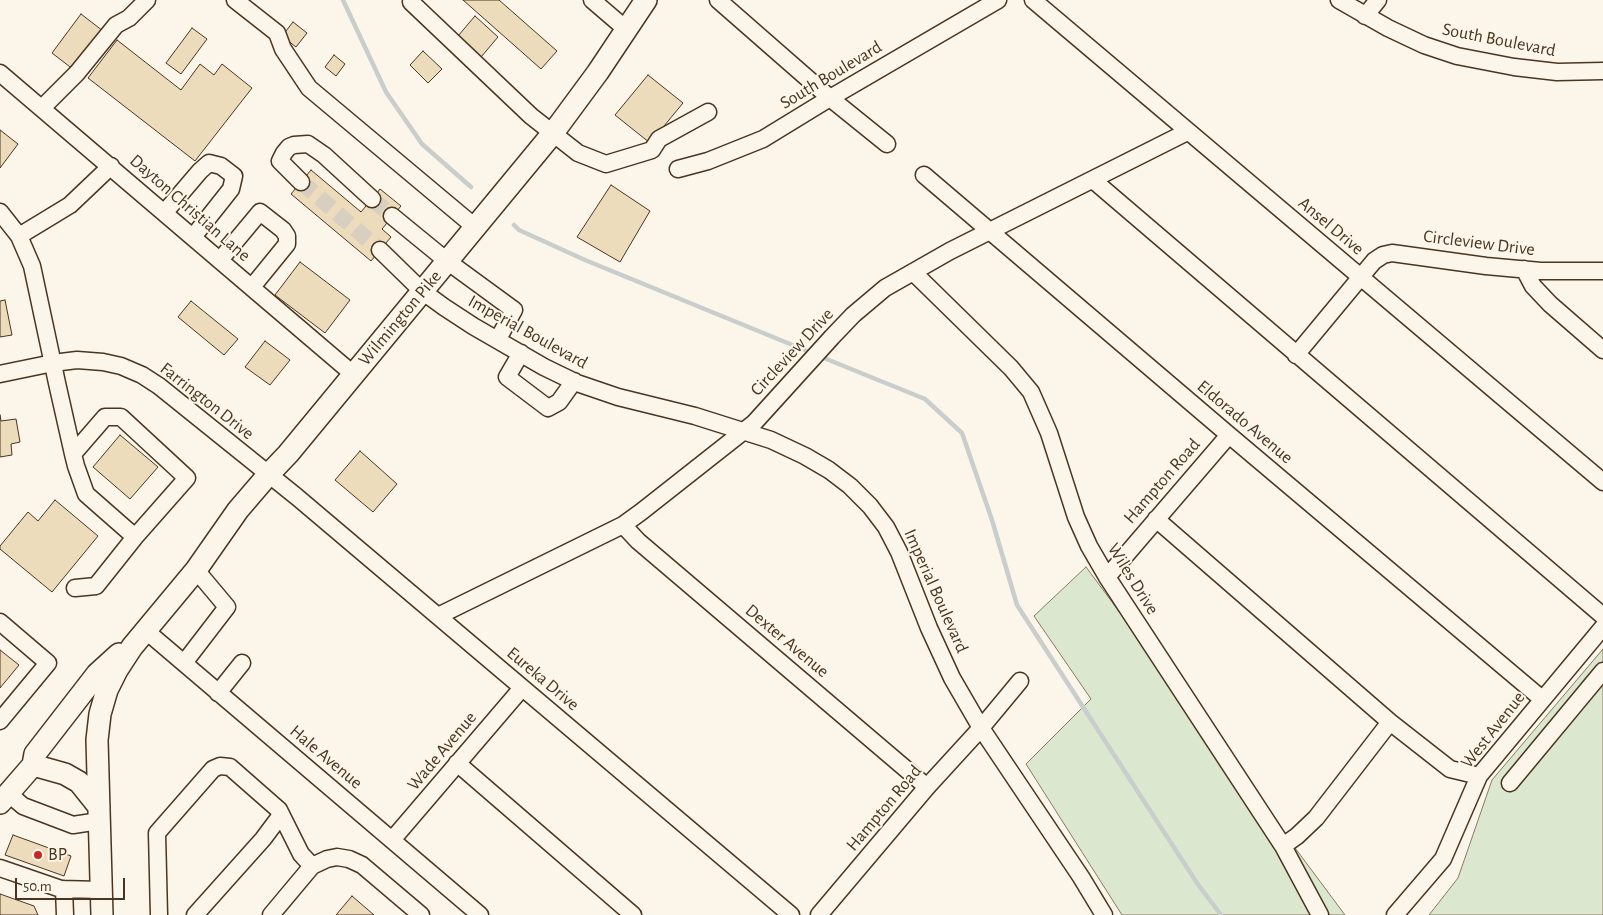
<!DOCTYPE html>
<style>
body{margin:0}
#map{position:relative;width:1603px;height:915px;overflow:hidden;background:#fbf6e9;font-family:"Alegreya Sans",sans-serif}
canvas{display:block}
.scale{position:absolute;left:15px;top:878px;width:110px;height:22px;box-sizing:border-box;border:2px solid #4a3520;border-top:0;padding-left:6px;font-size:15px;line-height:18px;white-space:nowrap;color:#4a3520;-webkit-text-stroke:4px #fbf6e9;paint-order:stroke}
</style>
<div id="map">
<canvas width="1603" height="915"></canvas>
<div class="scale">50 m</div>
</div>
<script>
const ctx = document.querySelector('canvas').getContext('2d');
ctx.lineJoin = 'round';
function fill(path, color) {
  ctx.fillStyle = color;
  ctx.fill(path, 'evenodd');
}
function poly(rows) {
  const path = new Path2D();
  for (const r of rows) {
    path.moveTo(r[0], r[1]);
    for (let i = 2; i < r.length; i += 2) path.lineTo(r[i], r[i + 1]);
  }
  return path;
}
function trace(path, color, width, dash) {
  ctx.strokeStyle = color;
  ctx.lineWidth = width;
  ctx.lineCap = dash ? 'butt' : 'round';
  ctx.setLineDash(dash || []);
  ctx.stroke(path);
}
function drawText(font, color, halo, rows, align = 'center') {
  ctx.font = font + ' "Alegreya Sans",sans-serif';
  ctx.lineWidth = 4;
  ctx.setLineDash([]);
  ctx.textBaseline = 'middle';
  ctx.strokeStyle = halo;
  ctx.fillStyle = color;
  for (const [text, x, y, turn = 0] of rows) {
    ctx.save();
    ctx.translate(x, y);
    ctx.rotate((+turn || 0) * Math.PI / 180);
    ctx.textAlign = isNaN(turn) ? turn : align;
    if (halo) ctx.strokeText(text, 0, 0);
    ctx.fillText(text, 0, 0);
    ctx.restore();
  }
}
const green = poly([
 [1086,567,1345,915,1122,915,1026,764,1091,699,1034,616,1086,567],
 [1603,649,1603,915,1429,915,1458,878,1492,780,1603,649]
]);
const stream = poly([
 [343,0,386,92,422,144,471,187],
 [514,225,519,230,585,260,812,353],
 [819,356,925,399,962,433,992,520,1017,605,1197,883,1221,915]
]);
const building = poly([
 [463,0,499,0,557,51,541,69,463,0],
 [81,14,103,31,74,70,52,53,81,14],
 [475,16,498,37,481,57,458,36,475,16],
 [293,22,307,33,296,47,282,36,293,22],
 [192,28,207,39,181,74,166,63,192,28],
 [117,40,181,90,200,64,214,75,222,64,252,88,195,161,88,78,117,40],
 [423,51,442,69,428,83,410,65,423,51],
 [334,55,345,64,336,76,325,67,334,55],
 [648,75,683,103,650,143,615,115,648,75],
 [0,130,18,144,0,168,0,130],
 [311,170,361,212,380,189,401,206,382,229,391,237,371,261,291,194,311,170],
 [611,185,650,211,620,262,577,237,611,185],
 [300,262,350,300,325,333,275,295,300,262],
 [5,300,12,335,0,337,0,301,5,300],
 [191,301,238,339,224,355,178,317,191,301],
 [265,341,290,360,270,385,245,367,265,341],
 [0,415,1,421,16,419,20,442,11,444,12,455,0,457,0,415],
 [120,435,158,467,130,499,93,467,120,435],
 [360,451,397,484,373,512,335,480,360,451],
 [55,500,98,536,52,592,0,549,0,546,28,512,38,521,55,500],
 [0,650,19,665,0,688,0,650],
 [13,835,71,856,64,876,5,855,13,835],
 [0,894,34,906,38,915,0,915,0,894],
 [352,896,374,915,336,915,352,896]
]);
const minorTunnel = poly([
 [301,182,380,250],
 [372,199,392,216]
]);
const minor = poly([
 [235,0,277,33,283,49,309,88,475,227],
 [592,0,627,30],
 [718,0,830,98,887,144],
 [1033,0,1603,482],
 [1339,0,1388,28,1424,45,1457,56,1514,67,1557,72,1603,71],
 [411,2,531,116,578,153,606,164,652,150,659,139,708,112],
 [1365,16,1378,0],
 [0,73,353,374],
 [42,108,77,73,116,25,129,18,147,0],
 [678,169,708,161,763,139,830,98,998,0],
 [924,175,1229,435,1542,699],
 [1093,180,1603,616],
 [301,182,280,161,284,153,289,147,294,145,308,144,324,155,372,199],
 [0,212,19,236,32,266,57,383,73,454,76,466,86,494,135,537,187,478,121,417,105,417,73,454],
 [165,212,200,171,209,163,221,166,234,176,231,189,193,237],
 [392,216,447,261,514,310,498,339],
 [19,236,70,205,111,166],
 [380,250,422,291,444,307,473,326,544,367,577,383,618,397,695,416,771,440,805,456,829,470,850,486,870,506,886,527,899,552,929,628,952,678,981,728,1081,877,1104,915],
 [220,260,260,212,283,230,287,236,287,244,252,287],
 [1524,269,1533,286,1550,304,1603,350],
 [913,272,1011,368,1031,392,1049,433,1076,517,1089,546,1107,577,1283,846,1320,915],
 [521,353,507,377,548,408,559,402,574,381],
 [1296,355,1374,261,1383,255,1392,253,1486,266,1541,271,1603,271],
 [0,374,53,363,77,360,103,362,121,366,142,375,159,386,297,497,791,915],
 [1156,519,1390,722,1450,769,1479,776],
 [623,525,638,541,927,787],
 [1107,577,1229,435],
 [75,588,96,586,135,537],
 [438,616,623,525,641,512,754,423,832,337,853,315,885,288,950,251,1187,132],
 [0,622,48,663,0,721],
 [145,630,480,915],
 [184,663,227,607,196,570],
 [218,693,242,663],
 [457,763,633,915],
 [1510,783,1603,671],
 [9,794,23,806,73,825,99,821],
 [392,840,522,688],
 [1283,846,1297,836,1316,818,1390,722],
 [0,868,61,889,101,890],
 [64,889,65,915],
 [159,915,157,833,213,769,220,766,230,767,279,810,301,854,312,866],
 [195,915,263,839,281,815],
 [271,915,312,866,327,859,337,857,349,859,362,865,421,915],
 [819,915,927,787,981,728,1020,681],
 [1395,915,1443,859,1479,776,1603,627]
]);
const major = poly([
 [33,765,65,774,79,782,99,807],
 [0,803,33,765,35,754,97,674,119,654],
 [102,915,97,740,100,714,107,690,117,670,132,647,196,570,238,510,268,475,288,454,553,133,598,72,646,0]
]);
const markers = [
 [38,855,5,"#c62828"]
];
const streetNames = [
 ["South Boulevard",1499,40,11],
 ["South Boulevard",831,75,-31],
 ["Dayton Christian Lane",190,208,41],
 ["Ansel Drive",1331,226,40],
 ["Circleview Drive",1479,243,7],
 ["Wilmington Pike",400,318,-50],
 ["Imperial Boulevard",528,332,29],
 ["Circleview Drive",792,352,-47],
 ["Farrington Drive",207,401,38],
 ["Eldorado Avenue",1245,422,40],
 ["Hampton Road",1162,481,-49],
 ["Wiles Drive",1133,579,58],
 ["Imperial Boulevard",936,591,66],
 ["Dexter Avenue",787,641,40],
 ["Eureka Drive",543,679,40],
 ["West Avenue",1493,730,-52],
 ["Wade Avenue",442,751,-50],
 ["Hale Avenue",326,757,40],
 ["Hampton Road",884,808,-50]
];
const poiNames = [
 ["BP",48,855]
];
fill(green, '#dce7d0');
trace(green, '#887966', 1);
trace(stream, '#c9cecd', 4.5);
fill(building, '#ecdcbc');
trace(building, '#4a3520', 1);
trace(minorTunnel, '#d8cfc1', 16, [16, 8]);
trace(minor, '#4a3520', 19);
trace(major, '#4a3520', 24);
trace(minor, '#fbf6e9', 16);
trace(major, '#fbf6e9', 21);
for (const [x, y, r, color] of markers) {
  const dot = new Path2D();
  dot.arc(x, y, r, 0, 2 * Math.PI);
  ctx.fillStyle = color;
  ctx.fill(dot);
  trace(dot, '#fbf6e9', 2);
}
drawText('18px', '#4a3520', '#fbf6e9', streetNames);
drawText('18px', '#4a3520', '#fbf6e9', poiNames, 'left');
</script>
